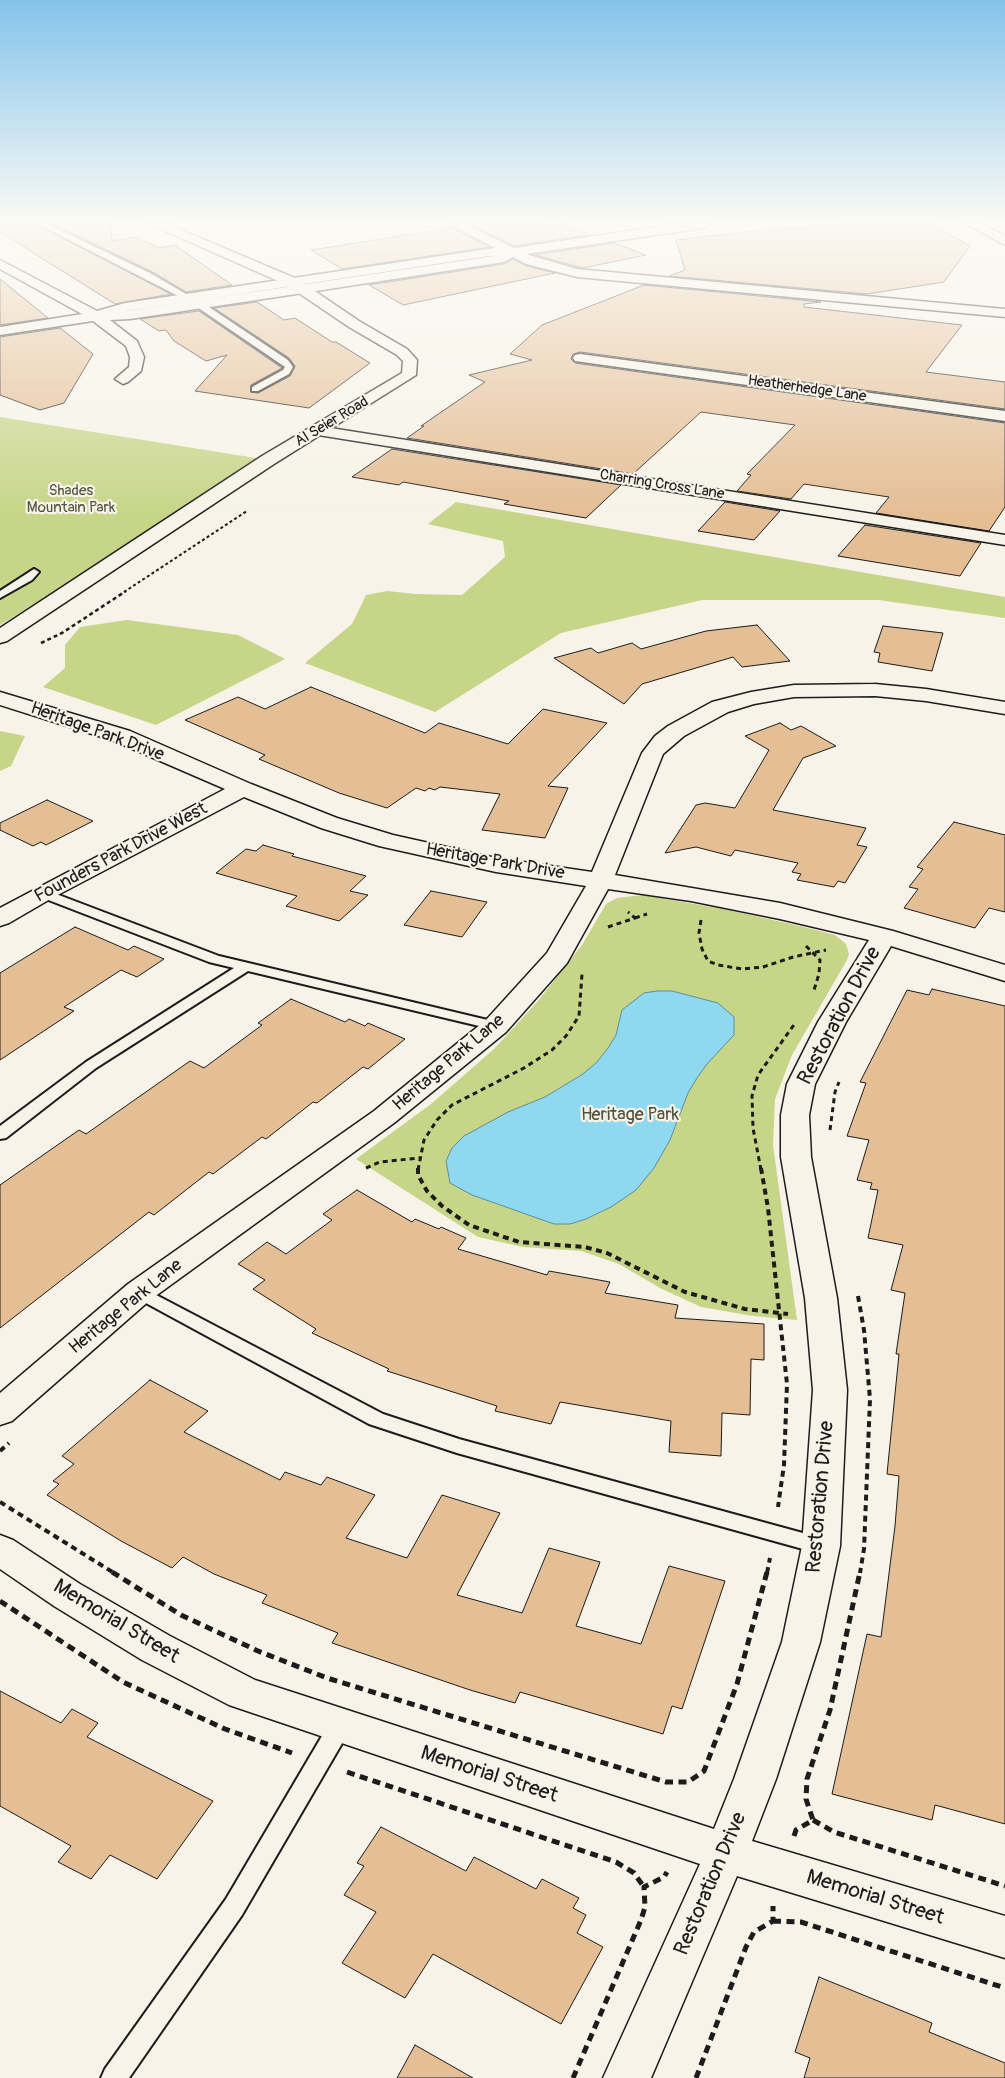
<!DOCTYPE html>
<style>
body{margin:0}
canvas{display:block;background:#f7f3e8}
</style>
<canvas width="1005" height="2078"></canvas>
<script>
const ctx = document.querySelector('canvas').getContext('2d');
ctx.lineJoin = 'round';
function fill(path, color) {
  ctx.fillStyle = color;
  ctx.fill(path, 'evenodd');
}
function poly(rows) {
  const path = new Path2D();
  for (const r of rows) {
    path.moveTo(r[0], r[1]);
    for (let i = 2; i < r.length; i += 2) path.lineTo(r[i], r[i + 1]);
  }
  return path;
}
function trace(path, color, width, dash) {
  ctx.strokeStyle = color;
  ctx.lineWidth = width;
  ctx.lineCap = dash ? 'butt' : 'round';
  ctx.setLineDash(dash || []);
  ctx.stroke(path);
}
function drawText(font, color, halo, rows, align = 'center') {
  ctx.font = font + ' Pangolin,sans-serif';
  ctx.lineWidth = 4.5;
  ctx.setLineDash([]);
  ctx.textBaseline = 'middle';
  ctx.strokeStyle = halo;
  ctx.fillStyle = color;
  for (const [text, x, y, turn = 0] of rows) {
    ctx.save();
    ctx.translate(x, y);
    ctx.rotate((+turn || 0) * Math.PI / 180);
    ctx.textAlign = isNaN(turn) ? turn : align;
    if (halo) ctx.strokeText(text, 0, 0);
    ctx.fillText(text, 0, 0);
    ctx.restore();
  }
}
const green = poly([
 [0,417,268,460,0,625],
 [456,502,1005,597,1005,618,879,600,702,600,561,633,435,712,305,663,352,624,366,595,387,591,415,594,462,595,505,557,503,541,428,524],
 [127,620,238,635,285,659,156,725,43,687,65,668,65,645,80,627],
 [0,731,25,736,11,766,0,771],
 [643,895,723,909,800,926,835,935,846,944,849,954,847,960,792,1055,775,1099,773,1145,797,1320,753,1316,701,1307,660,1288,619,1264,581,1251,523,1247,478,1237,356,1159,431,1104,495,1048,538,1001,582,945,606,904,617,898]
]);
const water = poly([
 [657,991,672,991,718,1003,734,1017,734,1035,707,1064,697,1078,688,1093,670,1140,654,1168,636,1190,611,1207,586,1219,570,1224,554,1224,472,1195,450,1183,446,1161,452,1148,464,1136,508,1112,545,1097,583,1074,597,1062,608,1048,616,1035,622,1010,644,993,657,991]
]);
const building = poly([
 [0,224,36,224,171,294,115,304,0,232,0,224],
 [52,224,111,224,112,241,135,237,160,248,175,245,232,285,186,292,151,271,52,224],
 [474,224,542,224,548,227,564,224,591,235,514,246,471,225,474,224],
 [843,224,931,224,970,246,944,282,867,294,669,276,685,270,676,240,754,231,843,224],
 [452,228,489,247,342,269,311,250,452,228],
 [614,243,646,255,583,268,535,255,614,243],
 [513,259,526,266,555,273,403,305,369,285,504,264,513,259],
 [0,279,48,318,0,325,0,279],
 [644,285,821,302,804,304,804,307,962,325,926,372,1005,382,1005,409,580,352,573,354,571,359,575,363,1005,423,1005,507,989,531,876,513,889,497,804,484,791,499,737,491,751,475,747,474,795,425,701,412,633,474,407,438,424,426,421,426,485,382,469,375,532,360,510,354,542,325,644,285],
 [257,302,284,320,295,318,332,342,336,342,370,363,309,408,195,391,227,355,206,361,174,341,166,330,159,331,140,319,199,311,282,368,251,385,251,392,258,393,290,376,295,366,289,358,214,308,257,302],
 [60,328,93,354,64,403,40,410,0,395,0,337,60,328],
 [392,449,621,485,586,518,504,504,509,501,403,482,399,485,352,477,392,449],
 [725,502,780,511,754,540,698,531,725,502],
 [865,525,981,543,960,576,838,556,865,525],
 [757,625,790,661,742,667,733,657,642,684,624,704,554,658,591,648,598,653,632,643,641,649,706,631,757,625],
 [883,626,943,633,932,671,878,662,880,653,874,652,883,626],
 [311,687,425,733,439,723,508,744,543,709,607,723,548,786,568,788,545,838,482,830,500,794,440,787,435,790,429,788,425,791,416,788,387,808,339,793,259,759,265,755,185,720,238,697,265,709,311,687],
 [780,723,791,730,801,726,836,746,803,758,773,810,866,828,857,845,867,847,845,883,838,881,834,887,797,880,801,874,792,872,798,863,735,850,731,856,696,847,665,853,696,805,705,803,735,808,769,750,745,736,780,723],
 [47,800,93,821,46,845,41,842,33,846,0,830,0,823,47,800],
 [954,822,1005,835,1005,912,989,908,975,928,904,908,918,889,909,887,923,869,917,867,954,822],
 [263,845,294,854,292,856,366,876,350,891,368,895,339,921,286,906,297,896,216,873,246,849,256,851,263,845],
 [431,891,487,902,462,937,404,925,431,891],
 [75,927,128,950,134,946,164,959,137,977,121,970,64,1007,74,1011,0,1060,0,973,75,927],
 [932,989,1005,1006,1005,1824,935,1805,932,1820,832,1794,867,1634,881,1637,895,1526,899,1476,887,1474,899,1354,896,1354,905,1293,891,1290,903,1245,868,1238,878,1190,870,1189,872,1183,857,1180,869,1140,847,1136,866,1083,860,1082,907,990,929,995,932,989],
 [291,999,345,1022,349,1019,365,1026,368,1023,405,1039,368,1069,363,1067,317,1103,313,1102,266,1139,262,1137,213,1174,209,1172,154,1215,149,1212,0,1328,0,1185,79,1130,86,1134,190,1061,204,1068,262,1025,258,1023,291,999],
 [357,1190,412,1222,415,1219,439,1229,441,1227,466,1238,458,1249,547,1275,549,1271,610,1282,605,1293,678,1305,675,1318,764,1324,764,1360,751,1359,750,1415,722,1413,721,1456,669,1452,671,1421,560,1402,551,1424,495,1411,497,1406,387,1371,389,1369,312,1333,316,1329,253,1289,265,1280,238,1264,267,1242,286,1254,332,1220,323,1214,357,1190],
 [150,1380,208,1411,184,1432,280,1480,285,1472,321,1485,327,1477,375,1495,346,1538,407,1558,442,1495,500,1513,457,1595,522,1613,549,1548,600,1562,576,1626,641,1644,669,1566,725,1581,682,1709,672,1706,663,1734,520,1692,515,1703,470,1690,332,1643,338,1633,262,1603,267,1595,214,1574,183,1557,172,1568,121,1541,47,1495,59,1484,53,1481,74,1464,62,1456,150,1380],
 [0,1691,61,1723,72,1709,98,1723,87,1737,213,1801,157,1879,110,1855,91,1879,58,1862,71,1846,0,1806,0,1691],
 [381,1827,466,1871,474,1857,536,1889,542,1879,579,1898,573,1908,586,1915,577,1933,603,1947,561,2024,433,1954,405,1998,342,1963,376,1912,344,1895,364,1866,357,1863,381,1827],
 [819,1977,932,2023,929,2032,1005,2063,1005,2078,804,2078,810,2058,795,2052,819,1977],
 [415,2045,473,2078,397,2078,415,2045]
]);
const pathFar4 = poly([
 [124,592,247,511]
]);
const pathFar3 = poly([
 [41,643,62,633,126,591]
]);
const pathFar2 = poly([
 [635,918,647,914],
 [701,920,699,933,702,949,708,961,718,965,742,969,763,967,793,957,826,950],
 [608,927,635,918,628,912],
 [806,946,820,960,819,974,814,990],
 [830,1130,835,1092,839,1082],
 [366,1168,380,1162,419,1158],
 [418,1170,424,1140,437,1120,452,1105,524,1068,552,1050,566,1036,579,1016,582,974],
 [761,1170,753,1128,752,1096,758,1075,796,1022]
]);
const pathFar1 = poly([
 [418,1168,418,1175,427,1191,442,1206,469,1225,519,1242,585,1247,607,1253,685,1292,745,1309,788,1314],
 [761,1168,768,1208,787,1384,784,1465,778,1507],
 [858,1296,864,1330,870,1399,864,1549,860,1573],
 [0,1451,9,1443],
 [0,1502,114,1573],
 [767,1573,770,1558]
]);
const path = poly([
 [112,1572,181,1615,258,1651,327,1678,666,1782,688,1782,704,1771,737,1684,767,1572],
 [0,1601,123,1682,225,1729,292,1753],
 [347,1772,616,1862,634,1873,644,1887],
 [813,1820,834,1832,1005,1886],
 [794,1836,796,1830,813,1820,806,1799,807,1779,830,1710,860,1572],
 [773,1921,801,1922,1005,1988],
 [573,2078,641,1920,645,1907,644,1887,664,1877,667,1872],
 [696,2078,746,1947,754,1932,773,1921,773,1906]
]);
const lane = poly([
 [38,224,47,224,150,273,193,298,186,300,38,224],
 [197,303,203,303,288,360,293,367,289,374,258,391,252,391,252,387,283,370,285,367,197,307,197,303],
 [34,569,39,572,32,580,0,598,0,591,34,569],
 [43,889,219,956,496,1022,503,1026,496,1030,248,971,96,1068,6,1138,0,1139,0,1126,86,1062,234,968,209,962,38,896,36,893,43,889],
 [139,1286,383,1414,459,1439,821,1538,828,1540,831,1546,828,1552,821,1554,457,1453,369,1424,133,1296,130,1292,133,1288,139,1286],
 [340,1716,348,1719,351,1726,348,1733,242,1915,129,2078,101,2078,105,2069,226,1899,332,1719,340,1716]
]);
const street = poly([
 [449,224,465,224,514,248,676,224,710,224,704,228,526,254,577,269,1005,309,1005,317,577,277,526,264,513,257,504,262,303,293,130,319,110,320,137,341,144,357,141,371,128,382,123,384,115,379,129,367,130,357,126,346,93,321,0,335,0,327,82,314,0,269,0,260,97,311,125,303,495,248,449,224],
 [489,256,494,256,126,311,127,311,489,256],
 [966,224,982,224,1005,236,1005,245,966,224],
 [580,354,1005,411,1005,421,575,361,573,358,575,355,580,354],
 [318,426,1005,535,1005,545,312,434,310,431,312,428,318,426],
 [875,684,926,689,1005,702,1005,714,926,701,875,696,794,697,754,704,728,712,684,736,663,754,615,875,780,903,893,931,1005,965,1005,981,891,946,846,1022,815,1084,809,1115,811,1157,837,1298,847,1390,840,1546,820,1642,776,1779,752,1841,1005,1916,1005,1958,737,1876,651,2078,603,2078,700,1864,229,1705,142,1660,54,1606,0,1569,0,1535,13,1540,80,1584,170,1636,255,1680,714,1829,734,1779,782,1642,802,1546,813,1390,805,1298,781,1157,781,1115,787,1084,818,1022,869,940,780,919,691,901,608,889,567,963,506,1032,394,1123,150,1300,12,1421,0,1425,0,1393,128,1284,374,1111,486,1020,547,953,586,886,496,872,379,846,321,828,244,797,52,898,9,923,0,926,0,908,225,789,114,741,0,705,0,692,130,731,251,784,337,818,393,835,496,858,592,872,642,753,655,736,668,726,712,702,751,692,794,685,875,684]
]);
const secondary = poly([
 [149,224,167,224,297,279,359,321,407,349,417,360,416,375,274,464,7,641,0,643,0,628,262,456,402,373,403,361,397,355,349,327,287,285,149,224]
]);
const farStreetnames = [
 ["Heatherhedge Lane",807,389,8],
 ["Al Seier Road",332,422,-31],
 ["Charring Cross Lane",662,485,9]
];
const farParknames = [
 ["Shades",71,491],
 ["Mountain Park",71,508]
];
const streetNames = [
 ["Heritage Park Drive",97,732,20],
 ["Founders Park Drive West",121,853,-28],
 ["Heritage Park Drive",495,862,10],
 ["Heritage Park Lane",449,1063,-40],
 ["Heritage Park Lane",126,1307,-39]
];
const parkNames = [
 ["Heritage Park",630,1115]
];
const nearStreetnames = [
 ["Restoration Drive",840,1016,-62],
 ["Restoration Drive",821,1497,-85],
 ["Memorial Street",116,1622,31],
 ["Memorial Street",489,1775,18],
 ["Restoration Drive",711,1884,-67],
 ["Memorial Street",875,1898,17]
];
fill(green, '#c7d589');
fill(water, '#8ed9ef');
trace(water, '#608d9b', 1);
fill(building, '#e4be95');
trace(building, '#1c1c1c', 1);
trace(lane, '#1c1c1c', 4);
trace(street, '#1c1c1c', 3);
trace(secondary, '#1c1c1c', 3);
trace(pathFar4, '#1c1c1c', 2, [3, 2.5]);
trace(pathFar3, '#1c1c1c', 2.5, [4, 3]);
trace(pathFar2, '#1c1c1c', 3, [5, 4]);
trace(pathFar1, '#1c1c1c', 4, [6, 4.5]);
trace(path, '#1c1c1c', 5, [8, 5.5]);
fill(lane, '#f7f3e8');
fill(street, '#f7f3e8');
fill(secondary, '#f7f3e8');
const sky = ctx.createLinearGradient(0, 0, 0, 515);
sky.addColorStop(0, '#84c3eb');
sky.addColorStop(0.43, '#fbfaf5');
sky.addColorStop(1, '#fbfaf500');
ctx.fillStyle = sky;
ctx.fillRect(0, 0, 1005, 515);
drawText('15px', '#1c1c1c', '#f7f3e8', farStreetnames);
drawText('15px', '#4f543d', '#f7f3e8', farParknames);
drawText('18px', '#1c1c1c', '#f7f3e8', streetNames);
drawText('18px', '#4f543d', '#f7f3e8', parkNames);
drawText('21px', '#1c1c1c', '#f7f3e8', nearStreetnames);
</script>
